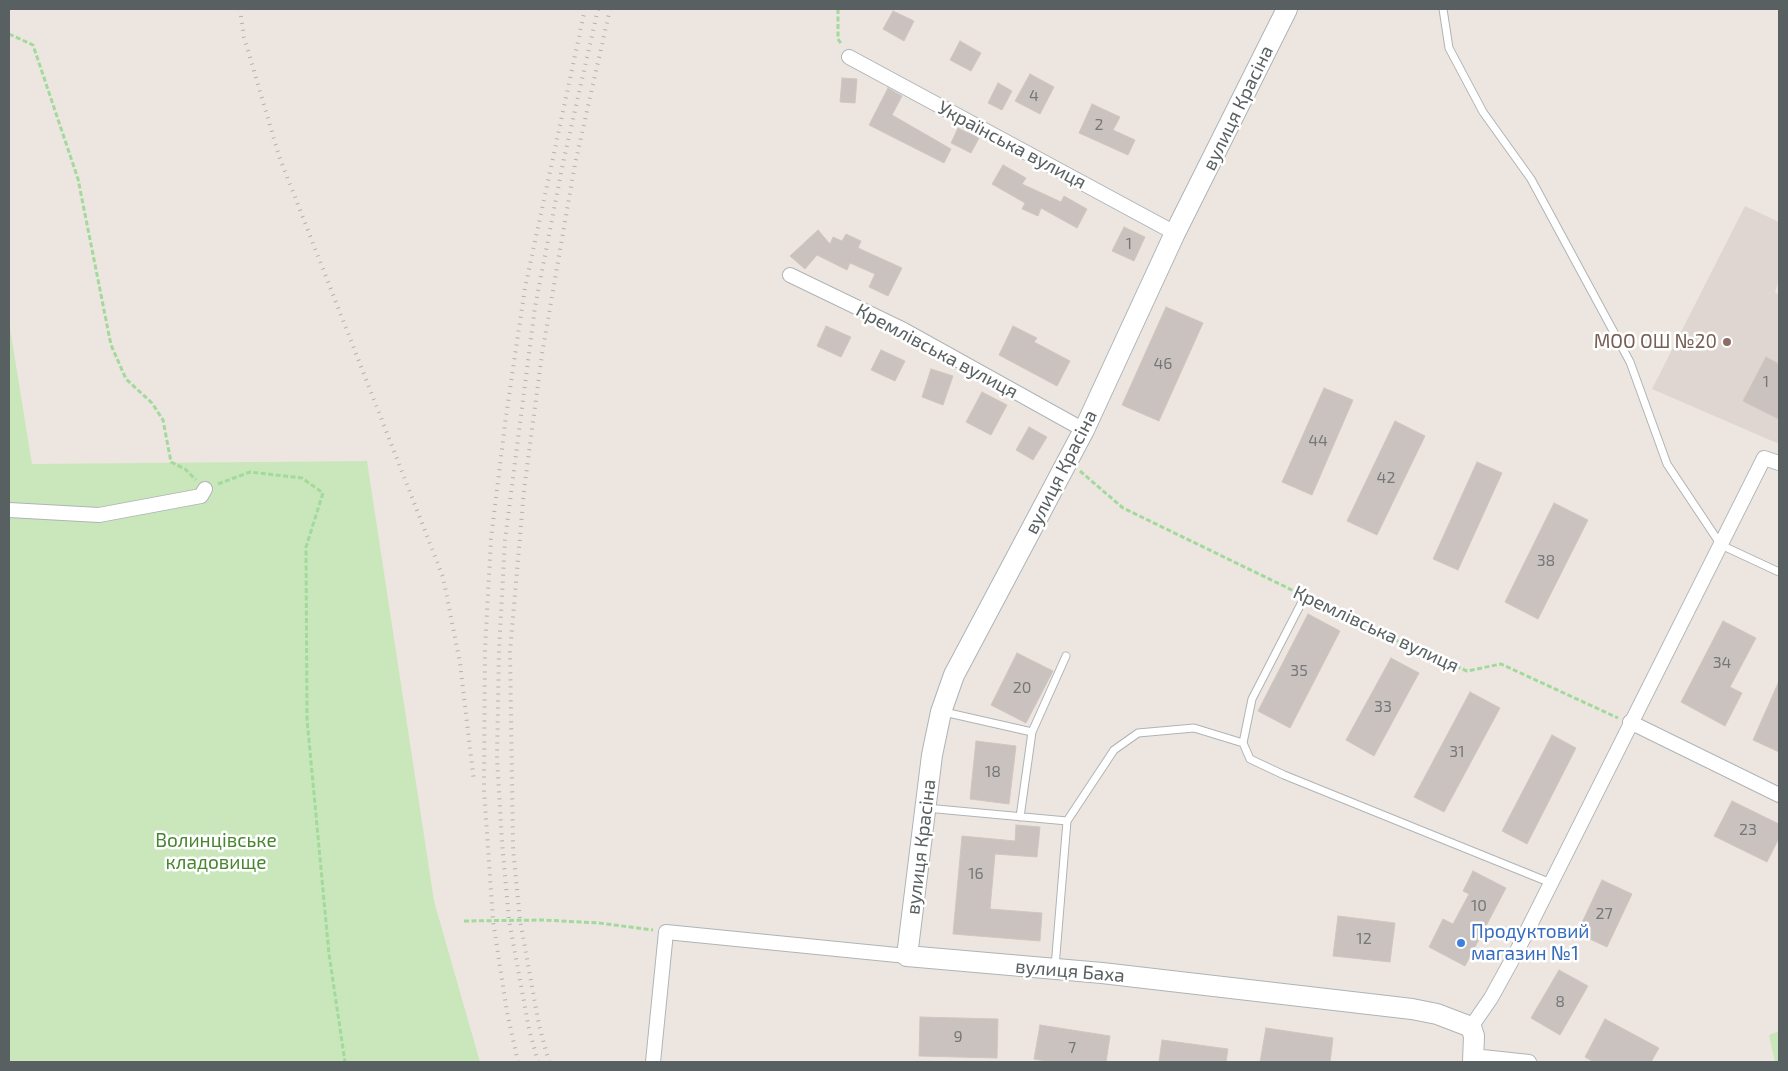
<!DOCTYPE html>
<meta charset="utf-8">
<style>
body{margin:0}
#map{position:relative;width:1788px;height:1071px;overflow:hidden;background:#ede6e0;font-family:"Exo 2",sans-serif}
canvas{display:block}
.frame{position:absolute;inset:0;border:10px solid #596062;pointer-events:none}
</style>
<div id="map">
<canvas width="1788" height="1071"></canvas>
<div class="frame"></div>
</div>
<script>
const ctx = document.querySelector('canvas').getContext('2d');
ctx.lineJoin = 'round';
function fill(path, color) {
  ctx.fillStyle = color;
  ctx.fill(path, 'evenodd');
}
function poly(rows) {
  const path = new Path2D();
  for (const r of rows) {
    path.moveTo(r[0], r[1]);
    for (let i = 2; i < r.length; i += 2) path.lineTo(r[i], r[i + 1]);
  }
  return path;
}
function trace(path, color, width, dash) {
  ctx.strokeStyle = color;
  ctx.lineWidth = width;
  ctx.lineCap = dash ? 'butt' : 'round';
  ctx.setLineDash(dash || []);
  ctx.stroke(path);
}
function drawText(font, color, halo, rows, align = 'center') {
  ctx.font = font + ' "Exo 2",sans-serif';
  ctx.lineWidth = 5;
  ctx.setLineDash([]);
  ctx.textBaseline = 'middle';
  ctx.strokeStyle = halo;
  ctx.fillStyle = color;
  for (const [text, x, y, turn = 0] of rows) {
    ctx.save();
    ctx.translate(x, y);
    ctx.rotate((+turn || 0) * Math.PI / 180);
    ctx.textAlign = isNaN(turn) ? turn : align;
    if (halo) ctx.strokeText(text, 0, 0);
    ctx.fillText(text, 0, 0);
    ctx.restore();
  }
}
const education = poly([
 [1745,206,1779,222,1779,280,1775,292,1779,295,1779,444,1652,389]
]);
const green = poly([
 [9,322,32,464,367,461,434,901,480,1062,9,1062],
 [1779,1031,1779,1062,1775,1062,1769,1035]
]);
const building = poly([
 [893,11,914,21,904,41,883,29,893,11],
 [960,41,981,53,971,71,950,60,960,41],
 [1030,74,1054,87,1040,114,1015,101,1030,74],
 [842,78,857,79,855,103,840,102,842,78],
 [998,83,1012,91,1002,110,988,103,998,83],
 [888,88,902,96,892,115,951,149,944,163,869,125,888,88],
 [1092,104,1120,117,1113,130,1135,140,1128,155,1079,133,1092,104],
 [958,128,979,138,971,153,951,143,958,128],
 [1003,165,1026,178,1022,184,1061,202,1064,196,1087,209,1077,228,1041,208,1038,216,1022,209,1025,203,992,184,1003,165],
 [1124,227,1145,237,1134,261,1112,251,1124,227],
 [818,230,830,244,833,237,842,241,846,234,861,241,858,248,902,268,888,296,869,287,875,274,850,263,847,270,817,255,805,269,790,256,818,230],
 [1166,307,1203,323,1159,421,1122,405,1166,307],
 [826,326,851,337,841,357,817,346,826,326],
 [1013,326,1037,338,1034,342,1070,361,1057,386,999,355,1013,326],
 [881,350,905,361,895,381,871,370,881,350],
 [1766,357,1779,364,1779,419,1743,401,1766,357],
 [931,369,953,376,943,405,922,397,931,369],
 [1324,388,1353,400,1312,495,1282,482,1324,388],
 [982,392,1007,405,991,435,966,422,982,392],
 [1395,421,1425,436,1377,535,1347,521,1395,421],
 [1029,427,1047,437,1033,460,1016,450,1029,427],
 [1477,462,1502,473,1458,570,1433,559,1477,462],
 [1554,503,1588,520,1538,619,1505,602,1554,503],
 [1308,614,1340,631,1290,728,1258,711,1308,614],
 [1723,621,1756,638,1730,687,1742,693,1725,726,1681,702,1723,621],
 [1017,653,1053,671,1026,723,991,705,1017,653],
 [1391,658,1419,673,1374,756,1346,740,1391,658],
 [1779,681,1779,752,1753,740,1779,681],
 [1470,692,1500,708,1444,812,1414,797,1470,692],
 [1552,735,1576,748,1527,844,1502,831,1552,735],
 [976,741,1016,746,1009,804,970,799,976,741],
 [1732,801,1779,824,1779,838,1767,862,1714,836,1732,801],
 [1016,825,1040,827,1037,857,995,854,990,909,1042,913,1040,941,953,934,962,836,1015,841,1016,825],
 [1473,871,1506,888,1465,966,1429,947,1443,919,1453,924,1469,894,1463,891,1473,871],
 [1602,880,1632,894,1607,947,1577,933,1602,880],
 [1338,916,1395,923,1390,962,1333,956,1338,916],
 [1559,970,1588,986,1560,1035,1531,1018,1559,970],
 [920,1017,998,1019,997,1058,919,1056,920,1017],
 [1605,1019,1659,1048,1651,1062,1594,1062,1585,1057,1605,1019],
 [1040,1025,1110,1036,1106,1062,1052,1062,1034,1059,1040,1025],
 [1266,1028,1333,1038,1330,1062,1260,1062,1266,1028],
 [1162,1040,1228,1049,1226,1062,1159,1062,1162,1040]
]);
const path = poly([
 [838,9,838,39,842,45],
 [9,34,33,45,78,179,111,345,126,379,152,403,163,420,171,462,185,469,196,480],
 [1080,471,1123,508,1296,592],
 [218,484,250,472,302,478,323,493,306,547,307,719,329,954,345,1062],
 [1313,600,1372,630,1467,671,1501,664,1618,718],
 [464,921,543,920,599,923,653,930]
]);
const lane = poly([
 [1443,9,1449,48,1483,112,1531,179,1630,362,1667,464,1721,545,1779,572],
 [1305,596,1252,699,1243,743,1250,759,1284,775,1551,883],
 [944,712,1032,732,1020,817],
 [1032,732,1066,656],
 [926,808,1067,821,1055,967],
 [1067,821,1114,750,1138,733,1194,728,1243,743]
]);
const street = poly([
 [849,57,1175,233],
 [790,275,904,330,1084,430],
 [9,510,99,515,201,496,205,489],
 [1630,722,1779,795],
 [1471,1027,1491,998,1518,949,1764,458,1779,463],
 [1473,1056,1529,1062],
 [653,1062,666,932,907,956]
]);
const secondary = poly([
 [1287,9,1175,233,1084,430,954,675,941,712,932,755,907,956,1102,973,1412,1009,1437,1014,1471,1027,1474,1036,1473,1062]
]);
const rail = poly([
 [240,9,244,37,279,156,443,577,460,663,474,782],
 [518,1062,507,1012,493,921,484,789,485,650,491,539,506,416,525,288,585,9],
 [538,1062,529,1029,509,920,502,842,497,758,499,650,505,540,535,307,563,163,598,9],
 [549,1062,539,1025,520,920,513,848,510,652,524,490,542,354,575,164,610,9]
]);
const markers = [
 [1727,342,5,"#8d6e63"],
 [1461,943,5,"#3f7fe0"]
];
const numberNames = [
 ["4",1034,96],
 ["2",1099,125],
 ["1",1129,244],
 ["46",1163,364],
 ["1",1766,382],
 ["44",1318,441],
 ["42",1386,478],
 ["38",1546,561],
 ["34",1722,663],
 ["35",1299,671],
 ["20",1022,688],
 ["33",1383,707],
 ["31",1457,752],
 ["18",993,772],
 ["23",1748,830],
 ["16",976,874],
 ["10",1479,906],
 ["27",1604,914],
 ["12",1364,939],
 ["8",1560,1002],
 ["9",958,1037],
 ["7",1072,1048]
];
const streetNames = [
 ["вулиця Красіна",1238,108,-64],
 ["Українська вулиця",1012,145,28],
 ["Кремлівська вулиця",937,351,28],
 ["вулиця Красіна",1061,472,-63],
 ["Кремлівська вулиця",1376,629,25],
 ["вулиця Красіна",921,847,-83],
 ["вулиця Баха",1070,971,5]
];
const educationNames = [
 ["МОО ОШ №20",1717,342]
];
const parkNames = [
 ["Волинцівське",216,841],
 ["кладовище",216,863]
];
const shopNames = [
 ["Продуктовий",1471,932],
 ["магазин №1",1471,954]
];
fill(education, '#dfd6d1');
fill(green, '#c9e7ba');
fill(building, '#cac2bf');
trace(building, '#d2c5be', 1);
trace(lane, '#aeb4b7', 9);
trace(street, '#aeb4b7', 16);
trace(secondary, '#adb4b7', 22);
trace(path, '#a1da9c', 3, [5, 2.5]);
trace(lane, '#fff', 7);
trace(street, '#fff', 14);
trace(secondary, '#fff', 20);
trace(rail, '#b0b1b2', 4, [1, 6]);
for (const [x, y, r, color] of markers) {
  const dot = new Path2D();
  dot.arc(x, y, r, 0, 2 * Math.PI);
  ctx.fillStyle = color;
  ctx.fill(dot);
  trace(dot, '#fff', 2);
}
drawText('16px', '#757879', null, numberNames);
drawText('19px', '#596062', '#fff', streetNames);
drawText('19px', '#785e54', '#fff', educationNames, 'right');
drawText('19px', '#47852e', '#fff', parkNames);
drawText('19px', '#366cbe', '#fff', shopNames, 'left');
</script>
